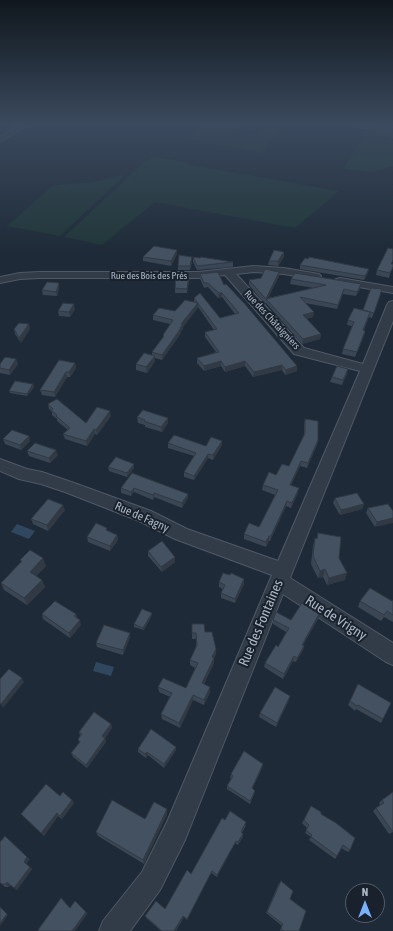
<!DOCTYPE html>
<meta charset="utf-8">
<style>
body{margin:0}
#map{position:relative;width:393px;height:931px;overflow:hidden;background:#1e2a37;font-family:"Asap Condensed",sans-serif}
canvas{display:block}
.north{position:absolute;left:345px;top:883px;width:40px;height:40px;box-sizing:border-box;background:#18212c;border:1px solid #535d69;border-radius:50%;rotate:0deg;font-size:11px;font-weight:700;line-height:16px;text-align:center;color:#acb6c5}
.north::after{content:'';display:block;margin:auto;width:14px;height:18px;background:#78b2fd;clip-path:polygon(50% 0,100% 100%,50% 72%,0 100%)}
</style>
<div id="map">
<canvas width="393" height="931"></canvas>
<div class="north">N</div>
</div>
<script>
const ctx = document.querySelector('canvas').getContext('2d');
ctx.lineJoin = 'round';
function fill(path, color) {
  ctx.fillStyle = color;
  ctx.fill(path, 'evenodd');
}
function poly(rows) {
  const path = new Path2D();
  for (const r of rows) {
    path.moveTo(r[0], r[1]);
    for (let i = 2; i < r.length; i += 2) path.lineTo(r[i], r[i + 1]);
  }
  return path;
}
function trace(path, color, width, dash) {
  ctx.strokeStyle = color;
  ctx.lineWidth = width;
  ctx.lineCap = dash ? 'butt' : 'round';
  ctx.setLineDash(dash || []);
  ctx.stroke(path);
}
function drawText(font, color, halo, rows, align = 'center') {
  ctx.font = font + ' "Asap Condensed",sans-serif';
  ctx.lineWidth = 4;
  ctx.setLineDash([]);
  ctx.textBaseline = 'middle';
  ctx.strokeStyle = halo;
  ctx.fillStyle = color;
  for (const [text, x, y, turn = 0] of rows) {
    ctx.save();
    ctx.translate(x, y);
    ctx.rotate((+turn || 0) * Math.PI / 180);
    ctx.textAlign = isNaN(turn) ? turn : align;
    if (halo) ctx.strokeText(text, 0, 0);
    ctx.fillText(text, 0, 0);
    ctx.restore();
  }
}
const green = poly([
 [203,125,238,125,243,127,240,129,240,132,234,132,230,135,235,136,258,134,263,132,264,127,280,130,261,153,188,138],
 [367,130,381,138,393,141,393,166,373,172,343,169],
 [154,156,188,163,190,165,339,191,295,228,155,202,102,245,64,237,144,162],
 [123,175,120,180,60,236,7,226,50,188,56,185,92,182]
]);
const water = poly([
 [17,524,35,531,29,539,11,532],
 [96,662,114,667,111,676,93,671]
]);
const minor = poly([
 [18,125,27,125,0,142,0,137,18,125],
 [352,125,393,127,393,131,356,127,352,125],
 [254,266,284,268,319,274,321,276,319,278,315,279,284,274,254,272,236,274,304,348,363,364,387,305,389,302,393,301,393,321,290,578,393,643,393,665,386,662,283,594,185,840,160,890,130,931,99,931,103,921,142,872,167,822,272,575,175,539,139,521,65,492,41,484,19,479,0,471,0,459,27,469,42,472,77,484,151,511,187,529,278,561,360,371,294,354,225,275,198,278,39,278,20,279,0,283,0,277,20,273,39,272,198,272,254,266],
 [340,278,393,287,393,293,336,283,334,281,336,279,340,278]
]);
const wall = poly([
 [377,128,393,129,393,138,376,135],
 [177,254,171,266,143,261,143,257],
 [193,257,233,262,233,267,197,270,193,262],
 [284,257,278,266,268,265,269,261],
 [308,259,368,273,364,280,300,269,300,265],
 [192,262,190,270,178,270,178,266],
 [392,264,393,264,389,278,376,275,377,270],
 [279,272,279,276,268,298,314,288,290,284,291,279,360,289,356,296,343,294,337,309,305,303,314,312,313,317,306,319,321,334,320,339,302,344,266,303,265,304,249,285,249,280,261,278],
 [200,274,224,285,297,371,285,375,282,370,253,377,245,366,225,372,221,366,204,371,197,363,197,358,216,352,205,337,205,332,214,330,198,307,183,327,183,329,181,331,181,333,162,360,155,358,155,361,147,373,136,370,136,364,152,355,152,352,163,338,163,335,170,324,153,320,153,315,175,311,194,302,194,298,220,318,235,314,222,297,218,298,208,287,204,288,200,279],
 [189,275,189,280,187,293,175,293,175,288],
 [59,283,59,288,57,296,43,295,42,290],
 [381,294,372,318,369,317,364,330,365,331,364,336,355,357,342,354,343,349,352,326,347,325,348,320,363,310],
 [75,309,70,317,59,316,58,311],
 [14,329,30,329,21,343,15,334],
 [16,359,18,364,10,375,0,373,0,364],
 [75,363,76,368,70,377,67,377,55,397,42,395,40,390],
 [347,374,342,385,330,382,332,377],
 [33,384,34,387,27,396,10,393,9,391],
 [48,404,86,423,111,416,97,435,95,434,87,446,65,439,63,434,68,430,57,421,57,419,52,415,52,412,49,409],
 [137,417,168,423,162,432,145,427,145,425,138,423],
 [305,419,318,440,317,445,307,468,300,466,291,485,298,493,291,508,286,506,270,541,269,541,266,547,244,539,244,534,259,527,275,495,262,490,263,485,276,475,289,466,304,435,304,425],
 [29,436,30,441,21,450,5,444,3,439],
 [222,441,222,445,213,460,208,458,194,480,184,477,184,472,194,456,168,448,168,443,206,446],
 [27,451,58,455,50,463,29,456],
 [108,467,134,468,127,477,109,471],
 [132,473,188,494,188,498,182,508,154,497,153,500,134,492,131,496,121,493,121,488],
 [335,498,364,504,362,509,340,515,333,503],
 [388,504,375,527,366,513,368,508],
 [65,510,48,531,33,524,31,519],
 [108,531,117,535,118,540,110,551,88,542,87,537],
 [318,533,339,558,345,580,327,585,323,577,318,578,311,564,313,546,315,538,317,538],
 [148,551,175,557,175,562,162,572,148,556],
 [20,560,46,566,36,576,42,580,45,587,27,605,4,590,1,583,21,562],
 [219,582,244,584,235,603,221,598,221,593,223,589,219,587],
 [393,600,393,622,384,617,381,621,358,607,360,601,392,601],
 [152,613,152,615,144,630,134,627,134,624],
 [42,614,76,614,77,618,81,625,70,638,43,619],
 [319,614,318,619,303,645,304,646,303,650,296,662,293,661,283,679,264,667,265,663,278,647,286,632,273,624,273,620,291,620],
 [192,624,205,632,216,649,216,654,214,658,214,663,204,684,210,692,204,705,193,700,180,728,162,719,161,714,170,697,159,692,158,687,186,688,195,668,190,665,190,660,196,646,196,639,192,639],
 [130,637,123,655,97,647,96,643],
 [358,684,383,719,381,723,356,709,355,711,348,705],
 [290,696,289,700,276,727,259,717,260,713],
 [111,724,112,728,105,738,106,742,87,768,73,757,71,753,79,743,78,739,80,736,79,732],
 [176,747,176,750,164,768,148,755,146,758,138,752,138,749],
 [262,768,252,789,254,794,250,804,227,789,227,786,231,779,230,778,231,774],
 [393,792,393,832,389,834,373,811,376,808,380,805,379,803,382,800],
 [60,796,72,800,74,803,62,819,58,816,44,836,21,814],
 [311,806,321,814,350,850,348,852,341,848,337,856,335,859,309,840,311,837,305,833,307,828,302,823],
 [167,814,144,864,98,836,96,832],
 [225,820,246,825,242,833,243,837,238,845,235,843,217,877,211,873,187,920,184,917,176,931,161,931,146,918,145,916,165,909,191,874],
 [30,859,26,864,32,869,17,890,10,885,9,887,5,887,2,884],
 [279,883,290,899,299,931,281,931,280,930,282,926,266,913]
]);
const shadedWall = poly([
 [177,250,177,254,171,266,171,261],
 [284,252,284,257,278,266,278,261],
 [369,269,368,273,364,280,365,276],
 [279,272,279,276,267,300,266,299,265,304,266,299],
 [189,275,189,280,187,293,187,289],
 [59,283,59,288,57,296,56,292],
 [361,284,360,289,356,296,357,292],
 [344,289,343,294,337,309,338,305],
 [382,289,381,294,372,318,374,313],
 [219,293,222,293,222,297,218,298],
 [198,303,198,308,183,327,183,329,181,331,181,333,162,360,162,355,181,324],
 [74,304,75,309,70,317,69,312],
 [314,312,313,317,302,320,303,315],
 [370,312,369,317,362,335,363,330],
 [29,324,30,329,21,343,19,338],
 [365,331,364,336,355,357,357,352],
 [321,334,320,339,302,344,303,339],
 [155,356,155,361,147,373,146,367],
 [16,359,18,364,10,375,9,370],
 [221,361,221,366,204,371,204,366],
 [245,361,245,366,225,372,225,367],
 [75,363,76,368,70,377,69,372],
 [282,365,282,370,253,377,254,372],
 [297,366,297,371,285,375,286,370],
 [348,369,347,374,342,385,343,380],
 [66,372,67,377,55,397,54,392],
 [33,384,34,387,27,396,27,394],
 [110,411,111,416,97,435,96,430],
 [168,418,168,423,162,432,161,427],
 [94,429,95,434,87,446,86,441],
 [29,436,30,441,21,450,20,445],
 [318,440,317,445,307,468,308,463],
 [222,441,222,445,213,460,213,455],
 [56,450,58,455,50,463,49,458],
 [208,454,208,458,194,480,194,476],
 [301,461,300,466,289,490,290,485],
 [134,464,134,468,127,477,127,473],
 [134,488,134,492,131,496,131,492],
 [299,488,298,493,291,508,292,503],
 [154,493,154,497,153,500,153,495],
 [188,494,188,498,182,508,182,503],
 [287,501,286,506,270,541,271,536],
 [364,504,362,509,340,515,341,510],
 [63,505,65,510,48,531,47,525],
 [393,518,393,523,375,527,377,522],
 [117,535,118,540,110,551,110,546],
 [269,536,269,541,266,547,266,542],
 [175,557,175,562,162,572,161,567],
 [43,558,46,566,33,579,30,572],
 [325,569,323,577,318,578,320,571],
 [347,573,345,580,327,585,329,578],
 [244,579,244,584,235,603,235,599],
 [42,580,45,587,27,605,24,598],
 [152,613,152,615,144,630,143,628],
 [319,614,318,619,301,649,302,645],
 [80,620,81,625,70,638,69,633],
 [130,633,130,637,123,655,123,650],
 [304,646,303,650,296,662,297,658],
 [216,649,216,654,211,662,212,657],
 [294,656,293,661,283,679,284,674],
 [214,658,214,663,202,688,202,683],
 [22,678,24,682,3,708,1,704],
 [210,687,210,692,204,705,204,700],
 [193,695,193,700,180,728,179,723],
 [290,696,289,700,276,727,277,723],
 [111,724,112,728,103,740,102,736],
 [105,738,106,742,87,768,86,765],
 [176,747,176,750,164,768,164,764],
 [147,752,148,755,146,758,145,754],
 [263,764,262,768,251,792,252,788],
 [72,800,74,803,62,819,60,816],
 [167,809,167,814,144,864,143,860],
 [57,813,58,816,44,836,41,833],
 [243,834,243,837,238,845,238,842],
 [236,841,235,843,217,877,217,875],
 [27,857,30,859,26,864,24,862],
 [30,867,32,869,17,890,14,888],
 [212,871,211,873,187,920,187,919],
 [7,882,10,884,9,887,6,884],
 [0,906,8,915,0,926],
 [86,912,88,913,75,931,72,931],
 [183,916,184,917,176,931,174,931]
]);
const building = poly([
 [377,128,393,129,393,135,376,132,377,128],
 [154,246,177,250,171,261,143,257,154,246],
 [388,248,393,249,393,260,391,264,393,264,393,267,390,273,377,270,388,248],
 [274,250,284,252,278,261,269,261,274,250],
 [179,255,192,257,190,266,178,266,179,255],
 [193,257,200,258,201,257,233,262,197,266,193,257],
 [309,257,369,269,365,276,300,265,305,258,308,259,309,257],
 [265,269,279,272,266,299,249,280,261,278,265,269],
 [218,272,224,285,226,284,244,303,297,366,286,370,282,365,254,372,245,361,225,367,221,361,204,366,197,358,219,352,205,332,217,329,194,298,200,293,220,318,239,313,222,293,219,293,208,283,204,283,200,274,218,272],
 [295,273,361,284,357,292,344,289,338,305,300,297,314,312,303,315,321,334,303,339,266,299,326,285,291,279,295,273],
 [176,275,189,275,187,289,175,288,176,275],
 [47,282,59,283,56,292,42,290,47,282],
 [371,288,382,289,374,313,363,310,371,288],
 [185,300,198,303,181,324,183,324,180,328,181,328,162,355,152,352,164,336,163,335,173,320,153,315,159,308,175,311,185,300],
 [63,303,74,304,69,312,58,311,63,303],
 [354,308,370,312,363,330,365,331,357,352,343,349,354,322,348,320,354,308],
 [19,323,29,324,19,338,14,329,19,323],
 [144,353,155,356,146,367,136,364,144,353],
 [5,357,16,359,9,370,0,368,0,364,5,357],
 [59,360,75,363,69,372,66,372,54,392,40,390,59,360],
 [337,366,348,369,343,380,332,377,337,366],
 [15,381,33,384,27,394,9,391,15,381],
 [57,399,86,423,97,407,110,411,96,430,94,429,86,441,63,434,70,428,56,416,57,415,51,410,53,409,48,404,57,399],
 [143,410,168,418,161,427,144,421,145,420,137,417,143,410],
 [305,419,318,421,318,440,308,463,301,461,290,485,299,488,292,503,287,501,271,536,269,536,266,542,244,534,249,523,259,527,278,490,263,485,269,472,276,475,282,464,289,466,305,433,305,419],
 [12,430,29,436,20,445,3,439,12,430],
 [174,435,206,446,211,437,222,441,213,455,208,454,194,476,184,472,196,453,168,443,174,435],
 [35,443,56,450,49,458,27,451,35,443],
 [116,457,134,464,127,473,108,467,116,457],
 [132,473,188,494,182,503,154,493,153,495,134,488,131,492,121,488,132,473],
 [357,493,364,504,341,510,335,498,357,493],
 [48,499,63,505,47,525,31,519,48,499],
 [388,504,393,511,393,518,377,522,368,508,388,504],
 [96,523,107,528,106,530,117,535,110,546,87,537,96,523],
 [318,533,341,537,339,558,347,573,329,578,325,569,320,571,313,556,315,538,317,539,318,533],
 [162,541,175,557,161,567,148,551,162,541],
 [30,550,43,558,30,572,42,580,24,598,1,583,22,561,20,560,30,550],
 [223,573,230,575,231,573,244,579,235,599,221,593,225,585,219,582,223,573],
 [370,588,392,601,393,600,393,615,387,611,384,615,360,601,370,588],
 [55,601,76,614,74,616,80,620,69,633,42,614,55,601],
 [302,603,319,614,302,645,304,646,297,658,294,656,284,674,265,663,276,645,278,647,289,628,273,620,276,612,291,620,302,603],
 [142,609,152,613,143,628,134,624,142,609],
 [192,624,204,624,205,632,212,632,216,649,212,657,214,658,202,683,210,687,204,700,193,695,179,723,161,714,172,693,158,687,163,678,186,688,198,663,190,660,197,645,196,633,192,633,192,624],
 [104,625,130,633,123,650,96,643,104,625],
 [9,669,22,678,1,704,0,704,0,679,9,669],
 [358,684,391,703,383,719,358,705,357,706,350,701,358,684],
 [275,687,290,696,277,723,260,713,275,687],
 [94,712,111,724,102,736,105,738,86,765,71,753,80,742,78,739,82,734,79,732,94,712],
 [151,729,176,747,164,764,147,752,145,754,138,749,151,729],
 [244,751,263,764,252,788,255,791,250,801,227,786,233,776,231,774,244,751],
 [46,784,60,796,63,792,72,800,60,816,57,813,41,833,21,814,46,784],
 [393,792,393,831,392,831,376,808,384,803,382,800,393,792],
 [112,800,145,819,154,802,167,809,143,860,96,832,112,800],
 [311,806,321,812,321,814,336,823,355,838,350,850,343,845,337,856,311,837,312,835,306,830,309,825,304,820,311,806],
 [230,811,246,822,241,832,243,834,238,842,236,841,217,875,212,871,187,919,183,916,174,931,162,931,145,916,156,901,165,909,187,870,191,874,222,818,225,820,230,811],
 [5,836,27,857,24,862,30,867,14,888,7,882,6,884,2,884,0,883,0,842,5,836],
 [281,881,293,891,290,899,306,911,299,931,284,931,281,928,283,924,267,912,281,881],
 [61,898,70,908,75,901,86,912,72,931,39,931,38,930,61,898],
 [0,907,7,914,0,923,0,907]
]);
const farStreetnames = [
 ["Rue des Bois des Prés",149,276],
 ["Rue des Châtaigniers",272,320,47]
];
const streetNames = [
 ["Rue de Fagny",142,517,24]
];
const nearStreetnames = [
 ["Rue de Vrigny",336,618,33],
 ["Rue des Fontaines",261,623,-67]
];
fill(green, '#203638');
fill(water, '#30475f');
trace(minor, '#4f5966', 2);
fill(minor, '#323c48');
fill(wall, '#3a4653');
fill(shadedWall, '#303944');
fill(building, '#445161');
trace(building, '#303944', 1);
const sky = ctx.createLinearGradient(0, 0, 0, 255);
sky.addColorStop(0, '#10171e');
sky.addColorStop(0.49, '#3b4a5e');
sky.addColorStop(1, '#3b4a5e00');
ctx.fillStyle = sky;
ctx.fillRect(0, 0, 393, 255);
drawText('10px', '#acb6c5', '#18212c', farStreetnames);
drawText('12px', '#acb6c5', '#18212c', streetNames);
drawText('14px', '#acb6c5', '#18212c', nearStreetnames);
</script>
